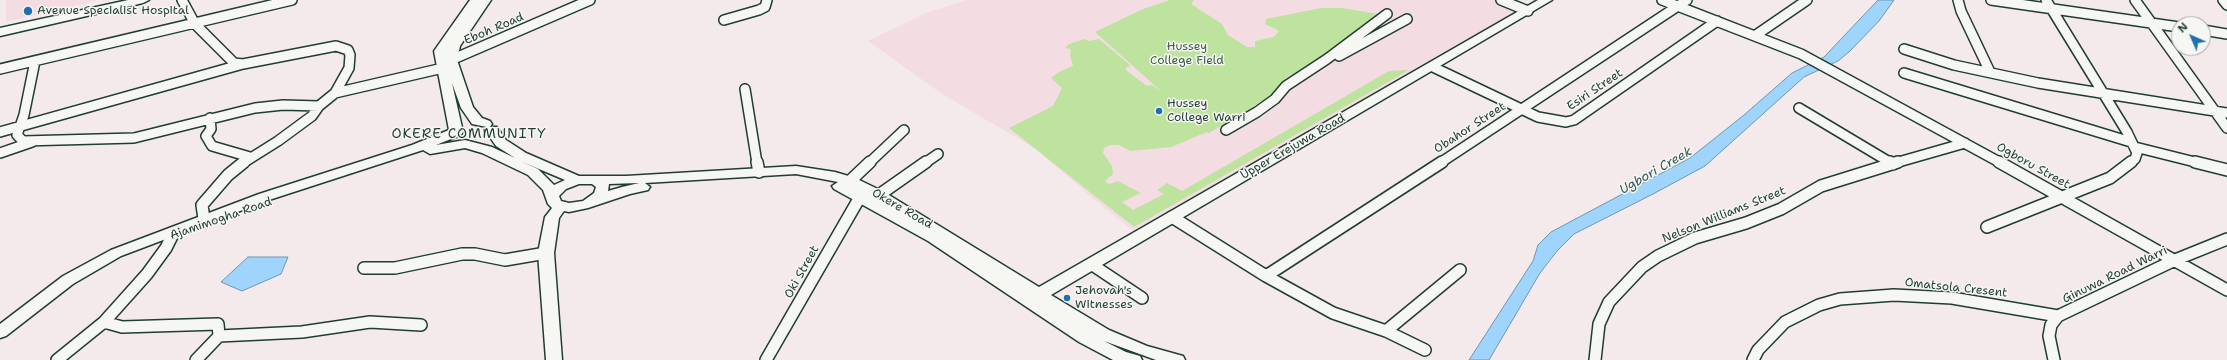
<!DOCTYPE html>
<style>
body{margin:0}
#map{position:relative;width:2227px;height:360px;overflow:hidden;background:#f5eaeb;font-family:"Shantell Sans",sans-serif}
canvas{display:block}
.north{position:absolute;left:2171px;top:16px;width:40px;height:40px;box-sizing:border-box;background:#f6f6f2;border:1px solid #a0aca6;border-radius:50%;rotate:315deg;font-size:11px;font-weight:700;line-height:16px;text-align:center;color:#1f3d34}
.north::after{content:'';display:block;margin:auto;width:14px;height:18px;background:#1f6fb2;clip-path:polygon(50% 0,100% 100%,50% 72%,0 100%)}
</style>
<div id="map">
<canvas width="2227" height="360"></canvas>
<div class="north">N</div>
</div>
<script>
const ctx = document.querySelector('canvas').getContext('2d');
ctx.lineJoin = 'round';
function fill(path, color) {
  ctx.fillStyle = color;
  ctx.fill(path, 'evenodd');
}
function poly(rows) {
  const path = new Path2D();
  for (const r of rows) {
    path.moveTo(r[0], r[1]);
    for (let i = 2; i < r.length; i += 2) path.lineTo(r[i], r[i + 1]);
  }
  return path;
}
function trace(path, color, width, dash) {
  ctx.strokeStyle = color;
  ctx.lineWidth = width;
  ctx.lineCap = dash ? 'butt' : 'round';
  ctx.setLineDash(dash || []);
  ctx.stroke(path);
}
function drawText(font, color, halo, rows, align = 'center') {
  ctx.font = font + ' "Shantell Sans",sans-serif';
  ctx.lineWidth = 3;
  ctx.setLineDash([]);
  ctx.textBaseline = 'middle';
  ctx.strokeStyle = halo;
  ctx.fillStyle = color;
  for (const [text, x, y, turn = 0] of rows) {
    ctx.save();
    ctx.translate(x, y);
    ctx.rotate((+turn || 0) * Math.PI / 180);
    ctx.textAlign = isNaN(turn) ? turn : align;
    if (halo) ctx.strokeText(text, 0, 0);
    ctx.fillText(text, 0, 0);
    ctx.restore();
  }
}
const built = poly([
 [6,0,96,0,96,1,6,22],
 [967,0,1496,0,1524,11,1133,231,1090,196,1036,149,942,94,868,41,928,12]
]);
const green = poly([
 [1170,0,1194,0,1191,4,1222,24,1228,35,1247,47,1255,47,1255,41,1274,37,1279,31,1265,24,1266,19,1321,8,1342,8,1385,15,1325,57,1286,78,1273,95,1209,133,1207,132,1171,147,1130,151,1119,145,1110,145,1104,148,1103,153,1112,166,1113,174,1105,181,1109,184,1118,181,1141,193,1122,202,1133,210,1164,194,1157,190,1167,183,1182,191,1389,71,1409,70,1134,227,1009,128,1053,106,1062,88,1051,78,1059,72,1073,66,1070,55,1071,49,1065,48,1069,44,1084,39,1089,41,1099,39,1131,66,1125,68,1127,71,1147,86,1152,85,1162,92,1095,32,1143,9]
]);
const water = poly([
 [1878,0,1894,0,1879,21,1850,51,1838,61,1804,77,1705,166,1653,194,1574,234,1557,251,1540,273,1489,360,1469,360,1533,261,1538,245,1551,232,1690,158,1744,115,1792,73,1824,57,1878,0],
 [248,257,288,257,281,274,242,291,221,282,248,257]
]);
const streetFar1 = poly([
 [182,0,195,24,234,63,243,64],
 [1501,0,1528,11],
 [1662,0,1801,54,2001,163],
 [1958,0,1961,11,1990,72],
 [1991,0,2179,27],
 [2046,0,2127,132,2137,153,2135,159,2130,163],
 [2135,0,2227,128],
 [2223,0,2227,5],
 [724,20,759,10,765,7,767,0],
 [2203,30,2227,34],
 [1756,35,1807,0],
 [1904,49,1954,65,2038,83,2227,113],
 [1339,56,1407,19],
 [451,60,590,0],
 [35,61,24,115,17,135,23,141,134,138,255,108,283,105,319,106],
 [1433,67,1538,117,1566,122,1574,120,1717,21],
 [0,69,292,0],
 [1904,73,2131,142],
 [745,89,757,163],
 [335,93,443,68],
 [1799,108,1891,163],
 [210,118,211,129,206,136,212,146,250,157],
 [1226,130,1257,112,1275,99,1286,86,1327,59,1387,14],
 [0,132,243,64,336,46,348,50,350,55,349,68,335,93,319,106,312,116,278,141,243,163],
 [2135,147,2199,163],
 [0,153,32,142],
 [869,163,904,130],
 [925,163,938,154],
 [1440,163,1687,0],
 [1895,163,1965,143]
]);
const street = poly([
 [757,162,759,172],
 [1890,162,1893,164],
 [1999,162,2227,290],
 [2195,162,2227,170],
 [850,181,870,162],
 [879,195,926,162],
 [1172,217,1266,276,1333,313,1386,331,1460,270],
 [204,219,202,205,228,175,244,162],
 [1987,227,2110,178,2131,162],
 [172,236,166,248,147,274,104,322,122,327,218,324,219,336,196,360],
 [1091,264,1142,298],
 [364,268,395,268,462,254,475,254,505,260,546,253],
 [1266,276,1442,162],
 [1386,331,1425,350],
 [219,336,302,332,370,322,421,325],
 [57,360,104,322],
 [766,360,860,197],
 [1595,360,1599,324,1609,302,1642,267,1658,256,1695,238,1746,223,1781,209,1821,186,1898,162],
 [1753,360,1758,350,1785,322,1819,305,1840,299,1894,295,1952,298,2058,316],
 [2054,360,2049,336,2051,325,2058,316,2175,260,2227,239]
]);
const secondary = poly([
 [128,0,149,0,143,3,0,36,0,28,128,0],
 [470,0,491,0,460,46,457,60,473,107,482,118,490,121,492,124,490,127,497,127,506,140,526,153,579,176,626,176,796,166,835,172,855,178,884,192,1039,287,1538,0,1552,0,1051,295,1109,330,1147,346,1183,356,1185,360,1156,360,1104,341,1126,352,1140,356,1142,360,1113,360,1079,342,928,241,834,189,832,186,838,182,796,174,645,183,650,187,648,190,630,194,588,208,569,212,564,211,559,218,554,253,562,360,546,360,538,253,545,217,552,208,548,204,543,190,528,175,482,153,465,148,430,154,423,150,269,200,121,256,73,284,6,336,0,338,0,324,63,276,111,250,259,194,412,145,449,130,434,51,470,0],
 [452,83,461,108,472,124,487,127,485,130,496,146,515,158,492,147,465,140,436,145,461,135,463,132,452,83],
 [520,161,565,180,554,185,538,169,520,161],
 [639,183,622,187,608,191,609,184,639,183],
 [579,184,592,184,596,187,594,193,583,201,569,203,561,201,559,196,566,189,579,184]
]);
const markers = [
 [28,11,5,"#1f6fb2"],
 [1159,111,4,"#1f6fb2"],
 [1067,298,4,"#1f6fb2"]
];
const poiNames = [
 ["Avenue Specialist Hospital",37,11],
 ["Hussey",1167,104],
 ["College Warri",1167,118],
 ["Jehovah's",1075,291],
 ["Witnesses",1075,305]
];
const streetNames = [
 ["Eboh Road",494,29,-23],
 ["Esiri Street",1595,90,-34],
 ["Obahor Street",1470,128,-33],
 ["Upper Erejuwa Road",1293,147,-30],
 ["Ogboru Street",2033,166,29],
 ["Okere Road",902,209,30],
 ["Nelson Williams Street",1724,215,-22],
 ["Ajamimogha Road",221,219,-19],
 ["Oki Street",802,272,-61],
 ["Ginuwa Road Warri",2115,275,-26],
 ["Omatsola Cresent",1956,288,6]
];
const parkNames = [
 ["Hussey",1187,47],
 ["College Field",1187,61]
];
const waterNames = [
 ["Ugbori Creek",1656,171,-30]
];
const quarterNames = [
 ["OKERE COMMUNITY",469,134]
];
fill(built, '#f4dce3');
fill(green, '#bee39e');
fill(water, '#9fd4fd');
trace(water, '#6c98ad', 1);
trace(streetFar1, '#1f3d34', 12);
trace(street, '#1f3d34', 14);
trace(secondary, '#1f3d34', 3);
trace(streetFar1, '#f6f6f2', 9);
trace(street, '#f6f6f2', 11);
fill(secondary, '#f6f6f2');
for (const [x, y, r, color] of markers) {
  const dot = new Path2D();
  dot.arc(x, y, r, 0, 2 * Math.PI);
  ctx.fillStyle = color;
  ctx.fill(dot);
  trace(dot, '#f6f6f2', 1.5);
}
drawText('12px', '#1f3d34', '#f6f6f2', poiNames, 'left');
drawText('12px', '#1f3d34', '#f6f6f2', streetNames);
drawText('12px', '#3f5e49', '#f6f6f2', parkNames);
drawText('italic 13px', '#395b5c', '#f6f6f2', waterNames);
ctx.letterSpacing = '1px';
drawText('14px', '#1f3d34', '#f6f6f2', quarterNames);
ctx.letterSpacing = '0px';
</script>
